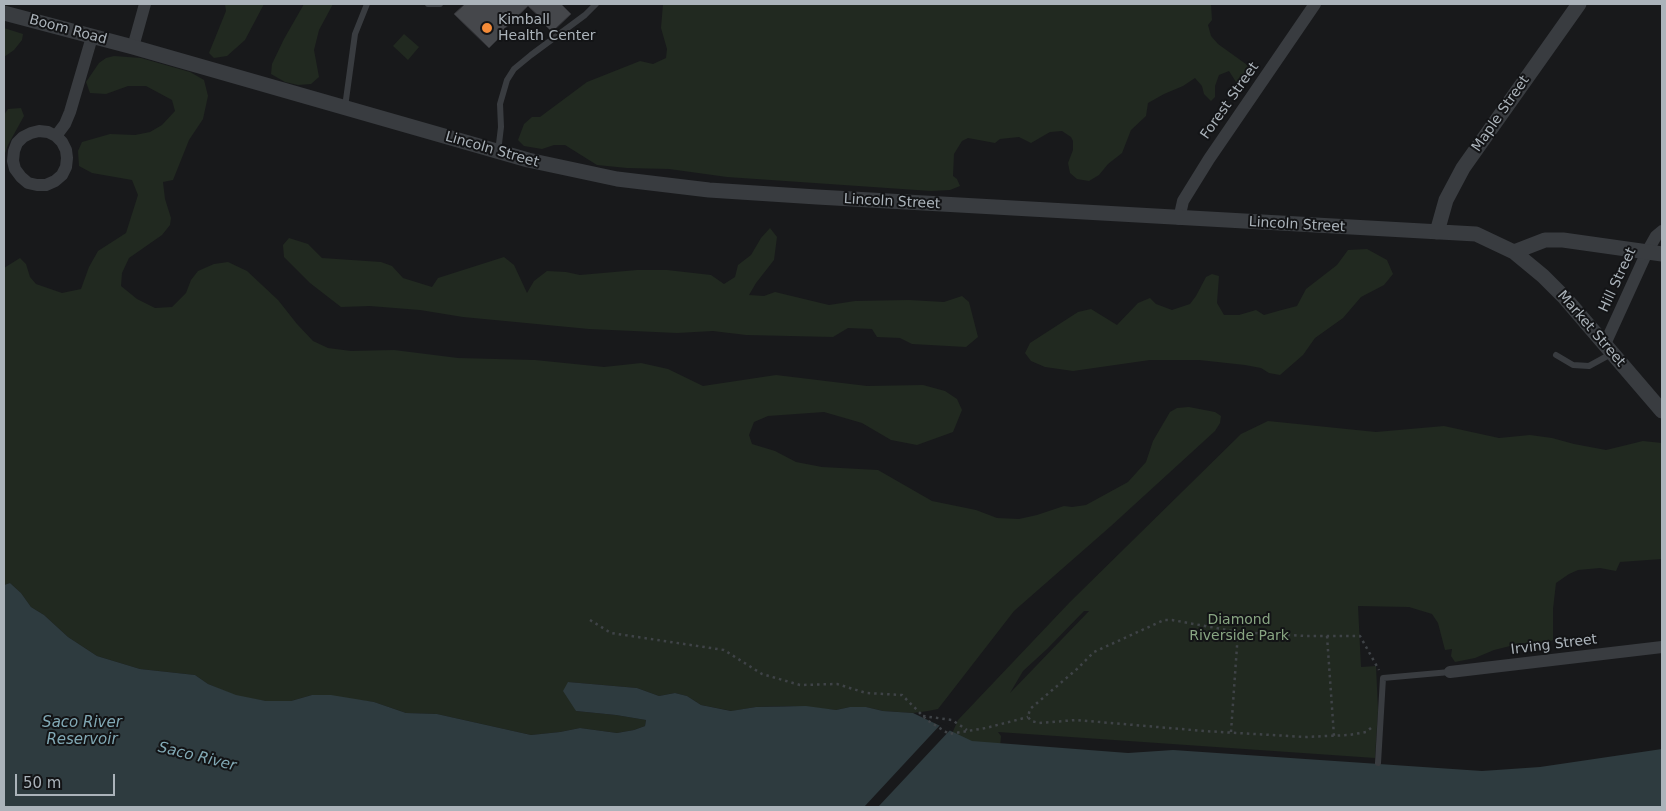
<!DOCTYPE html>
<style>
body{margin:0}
#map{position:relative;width:1666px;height:811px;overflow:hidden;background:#18191b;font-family:"DejaVu Sans",sans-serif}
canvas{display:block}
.frame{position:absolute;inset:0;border:5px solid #abb3ba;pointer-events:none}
.scale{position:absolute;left:15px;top:774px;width:100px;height:22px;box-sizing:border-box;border:2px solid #abb3ba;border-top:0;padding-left:6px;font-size:15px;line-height:18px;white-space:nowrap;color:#abb3ba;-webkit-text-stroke:4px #131416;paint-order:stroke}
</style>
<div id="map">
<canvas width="1666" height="811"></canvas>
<div class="frame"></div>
<div class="scale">50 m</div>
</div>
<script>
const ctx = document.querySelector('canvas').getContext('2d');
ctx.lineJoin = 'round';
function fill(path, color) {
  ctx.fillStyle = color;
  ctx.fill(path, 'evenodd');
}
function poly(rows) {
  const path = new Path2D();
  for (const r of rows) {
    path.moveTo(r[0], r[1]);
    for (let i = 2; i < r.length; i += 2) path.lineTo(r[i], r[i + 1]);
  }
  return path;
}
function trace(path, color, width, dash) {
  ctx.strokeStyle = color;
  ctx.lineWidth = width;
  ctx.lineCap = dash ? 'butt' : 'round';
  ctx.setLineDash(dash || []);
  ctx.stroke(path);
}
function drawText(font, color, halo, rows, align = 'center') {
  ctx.font = font + ' "DejaVu Sans",sans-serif';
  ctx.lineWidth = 4;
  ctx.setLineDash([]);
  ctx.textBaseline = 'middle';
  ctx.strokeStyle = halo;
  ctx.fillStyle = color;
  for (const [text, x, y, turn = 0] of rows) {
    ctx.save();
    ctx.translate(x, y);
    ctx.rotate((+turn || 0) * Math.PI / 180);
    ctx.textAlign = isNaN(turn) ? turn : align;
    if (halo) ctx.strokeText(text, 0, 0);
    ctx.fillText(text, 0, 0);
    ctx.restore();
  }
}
const green = poly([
 [225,4,264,4,245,40,227,56,214,58,209,53,226,11],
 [304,4,333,4,319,30,314,50,319,77,311,84,298,85,285,82,271,74,272,64,284,39],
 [663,4,1211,4,1212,20,1208,25,1211,36,1218,44,1250,67,1252,76,1245,85,1236,82,1229,71,1219,75,1215,86,1215,97,1211,101,1204,94,1202,86,1195,78,1183,86,1164,94,1148,103,1146,116,1131,130,1122,153,1108,164,1099,175,1089,181,1077,179,1070,173,1068,163,1073,150,1073,141,1071,137,1062,131,1050,132,1031,143,1019,137,1000,139,995,143,968,138,962,141,954,154,953,176,957,179,960,186,950,190,931,191,727,177,669,169,627,168,597,165,565,145,554,145,542,149,524,146,518,140,524,124,532,117,540,117,587,82,640,61,653,64,666,58,667,49,661,28],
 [4,28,23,34,22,40,14,50,4,57],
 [404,34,419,47,408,60,393,46],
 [114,56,141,58,190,72,204,80,208,96,203,119,189,140,173,180,163,182,165,199,171,218,170,225,162,235,129,258,122,273,121,286,137,299,155,308,172,307,186,293,191,280,198,271,214,264,228,262,247,271,278,300,297,324,313,341,328,348,351,351,394,350,458,358,535,360,604,367,641,363,668,369,703,386,776,375,867,386,923,385,945,391,957,399,962,410,953,432,917,445,891,440,862,423,824,412,768,416,754,422,749,435,752,444,775,451,796,462,822,467,878,470,932,501,976,510,997,518,1019,519,1037,515,1064,506,1072,507,1086,505,1128,482,1146,462,1153,441,1160,429,1170,412,1177,408,1189,407,1215,412,1221,416,1220,423,1215,431,1111,526,1014,611,938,709,928,711,913,713,883,711,866,707,850,707,836,710,787,706,756,707,732,711,701,705,687,696,675,693,659,696,637,688,568,682,576,711,616,715,646,720,645,726,634,730,617,733,580,728,560,732,531,735,437,714,406,713,374,702,312,695,291,701,266,701,236,696,208,684,195,675,140,669,97,656,68,637,44,615,31,607,21,593,10,583,4,585,4,268,20,258,26,264,30,277,36,284,62,293,81,289,89,267,98,251,126,233,138,195,132,180,92,173,79,166,78,151,82,142,110,134,135,135,150,132,162,125,175,111,172,100,146,86,128,86,106,94,90,93,86,82,99,63,106,58],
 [21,108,24,116,8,145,4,156,4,115,8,109],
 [770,228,777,237,774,260,756,283,749,295,764,296,775,292,829,305,855,301,909,300,944,302,962,296,969,302,978,337,966,347,912,344,900,338,877,337,872,329,848,328,833,337,746,335,713,331,677,333,589,329,463,317,420,310,370,306,341,307,310,283,284,257,283,245,289,238,308,244,322,258,381,262,392,266,403,278,432,287,438,278,504,257,514,265,527,293,534,281,547,271,566,272,580,275,637,270,667,270,711,275,724,284,735,277,738,265,751,255,761,238],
 [1367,249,1387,260,1393,274,1384,285,1361,297,1343,318,1315,338,1303,355,1280,375,1269,373,1261,368,1245,365,1199,360,1150,360,1073,371,1045,367,1031,361,1025,353,1030,343,1078,312,1091,309,1117,325,1138,303,1150,298,1156,304,1172,310,1190,304,1196,296,1206,277,1212,274,1219,276,1217,303,1224,315,1239,315,1256,310,1264,315,1278,311,1297,306,1306,289,1337,265,1348,250],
 [1268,421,1376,432,1444,426,1499,438,1530,435,1552,438,1574,444,1606,450,1643,441,1662,443,1662,559,1620,562,1616,571,1600,568,1578,570,1569,574,1556,583,1553,609,1553,640,1541,645,1522,643,1494,650,1475,658,1455,662,1451,656,1452,649,1445,650,1438,623,1432,614,1409,607,1358,606,1361,667,1376,666,1378,710,1375,758,998,732,1001,736,1000,748,950,738,958,720,1070,602,1241,434],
 [1084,611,1089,611,1010,693,1023,671,1047,649]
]);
const water = poly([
 [10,583,21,593,31,607,44,615,68,637,97,656,140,669,195,675,208,684,236,695,266,701,291,701,312,695,331,695,374,702,406,713,437,714,531,735,560,732,580,728,617,733,634,730,645,726,646,720,616,715,576,711,563,691,568,682,637,688,659,696,675,693,687,696,701,705,731,711,756,707,806,706,836,710,850,707,866,707,883,711,913,713,972,741,1128,753,1173,750,1482,771,1540,767,1662,749,1662,807,4,807,4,585]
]);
const pier = poly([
 [942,723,952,728,878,807,864,807]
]);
const building = poly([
 [465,4,561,4,571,14,552,32,544,24,545,22,528,6,499,34,501,36,489,48,454,14,465,4]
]);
const path = poly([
 [590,620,611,633,724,650,762,674,800,685,837,684,866,693,902,695,927,720,949,734,986,728,1028,717],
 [1327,636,1334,736],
 [923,716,952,720,967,730],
 [1371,728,1366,732,1349,735,1305,737,1204,731,1076,720,1039,723,1031,721,1028,717,1030,709,1077,669,1094,652,1164,620,1172,620,1238,632,1307,636,1360,636,1379,670],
 [1231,732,1238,632]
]);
const service = poly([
 [428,4,440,4],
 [345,107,355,34,367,4],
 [498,152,501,127,500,104,507,80,514,69,531,55,585,15,596,4],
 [1556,355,1573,365,1589,366,1611,354],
 [1378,763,1383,678,1450,672]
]);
const minor = poly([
 [133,47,145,4],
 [56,136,62,142,66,150,67,158,66,167,62,175,55,181,46,185,37,185,28,183,21,177,15,169,13,161,14,151,17,143,23,137,31,133,39,131,48,132,56,136,65,124,70,112,92,37],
 [1179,219,1183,201,1209,159,1315,4],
 [1605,344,1647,252,1656,236,1662,231],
 [1450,672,1662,647]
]);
const tertiary = poly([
 [4,13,133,47,528,160,617,179,709,190,817,197,1476,234,1514,252,1543,276,1565,298,1662,411],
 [1437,232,1446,200,1463,168,1579,4],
 [1514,252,1545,240,1563,240,1662,254]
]);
const markers = [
 [487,28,6,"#f48b38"]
];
const poiNames = [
 ["Kimball",498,20],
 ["Health Center",498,36]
];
const streetNames = [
 ["Boom Road",68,30,15],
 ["Forest Street",1230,101,-55],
 ["Maple Street",1501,114,-55],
 ["Lincoln Street",492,150,16],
 ["Lincoln Street",892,202,3],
 ["Lincoln Street",1297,225,3],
 ["Hill Street",1618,280,-65],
 ["Market Street",1591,329,49],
 ["Irving Street",1554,645,-7]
];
const parkNames = [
 ["Diamond",1239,620],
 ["Riverside Park",1239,636]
];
const waterNames = [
 ["Saco River",82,723],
 ["Reservoir",82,740],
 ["Saco River",197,757,14]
];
fill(green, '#212920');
fill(water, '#2e3b3f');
fill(pier, '#18191b');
fill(building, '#45474b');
trace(building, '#323337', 1);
trace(path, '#3f4347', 2.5, [2.5, 4]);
trace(service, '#393c40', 6);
trace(minor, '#393c40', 12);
trace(tertiary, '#393c40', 15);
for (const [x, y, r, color] of markers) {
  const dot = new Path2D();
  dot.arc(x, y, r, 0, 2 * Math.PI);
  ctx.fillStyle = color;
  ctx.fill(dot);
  trace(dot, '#131416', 2);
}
drawText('14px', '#abb3ba', '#131416', poiNames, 'left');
drawText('14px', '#abb3ba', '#131416', streetNames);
drawText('14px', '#88a582', '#131416', parkNames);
drawText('italic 15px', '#82a9b5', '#131416', waterNames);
</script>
